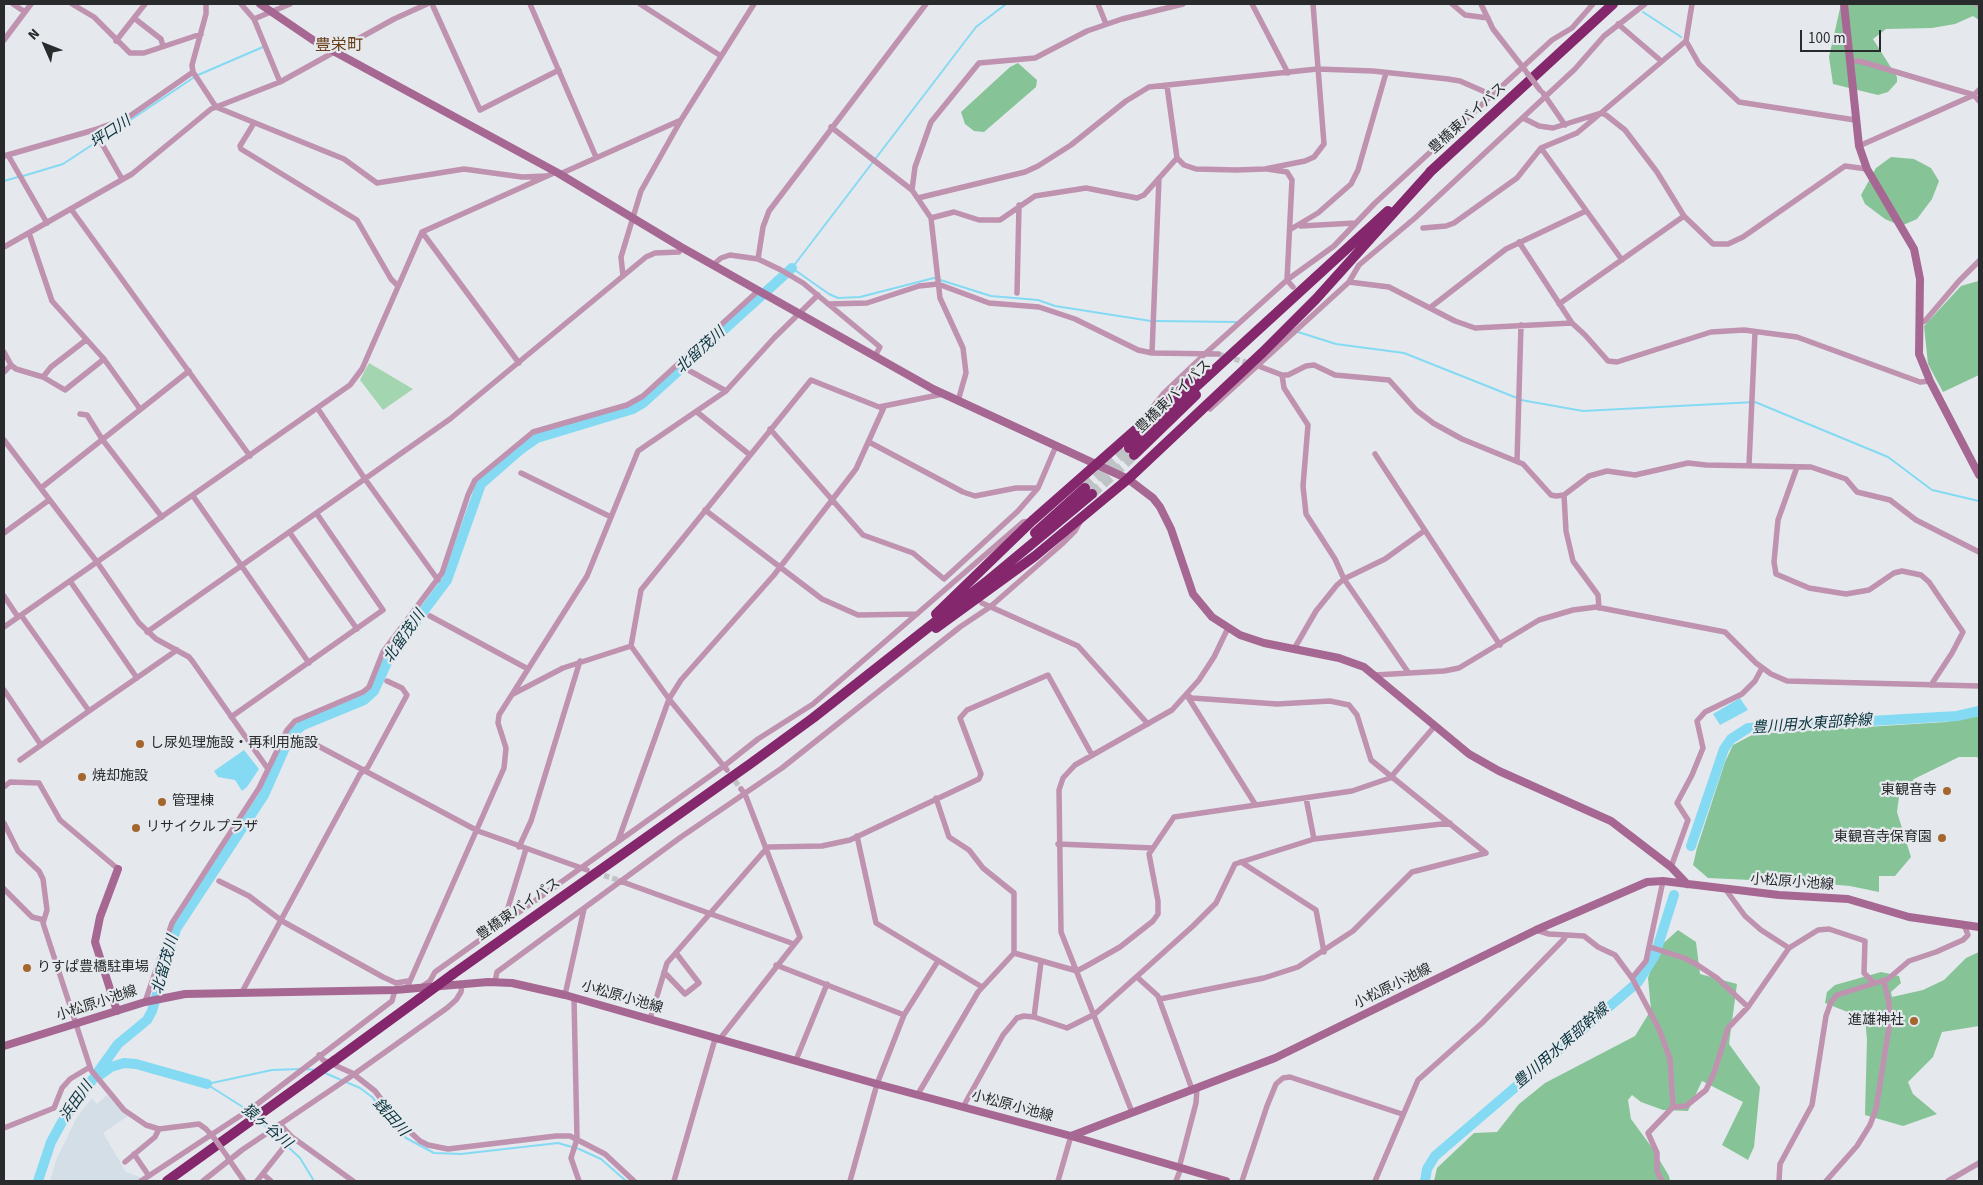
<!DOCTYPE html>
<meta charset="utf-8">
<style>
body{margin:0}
#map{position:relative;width:1983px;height:1185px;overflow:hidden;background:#e5e9ed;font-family:"Source Sans 3",sans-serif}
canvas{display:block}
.frame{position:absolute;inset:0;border:5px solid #282a2b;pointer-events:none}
.north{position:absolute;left:20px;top:20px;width:50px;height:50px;-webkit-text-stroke:4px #e5e9ed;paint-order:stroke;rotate:314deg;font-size:14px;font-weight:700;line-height:20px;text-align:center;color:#282a2b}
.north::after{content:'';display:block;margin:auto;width:18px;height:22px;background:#282a2b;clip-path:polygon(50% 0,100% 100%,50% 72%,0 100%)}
.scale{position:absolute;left:1800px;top:30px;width:81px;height:22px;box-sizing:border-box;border:2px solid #282a2b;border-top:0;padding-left:6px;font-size:15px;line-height:18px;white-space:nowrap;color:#282a2b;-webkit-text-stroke:4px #e5e9ed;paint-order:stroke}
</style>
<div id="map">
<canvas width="1983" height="1185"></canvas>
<div class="frame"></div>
<div class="north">N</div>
<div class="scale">100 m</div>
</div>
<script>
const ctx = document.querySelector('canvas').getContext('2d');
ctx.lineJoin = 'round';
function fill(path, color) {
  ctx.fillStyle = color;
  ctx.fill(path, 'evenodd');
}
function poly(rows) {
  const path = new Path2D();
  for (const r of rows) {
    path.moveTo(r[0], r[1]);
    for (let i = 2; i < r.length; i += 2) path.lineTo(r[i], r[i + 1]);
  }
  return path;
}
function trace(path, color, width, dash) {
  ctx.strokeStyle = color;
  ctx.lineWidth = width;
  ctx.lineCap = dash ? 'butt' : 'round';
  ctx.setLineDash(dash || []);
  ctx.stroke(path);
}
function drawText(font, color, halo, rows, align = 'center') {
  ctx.font = font + ' "Source Sans 3","Noto Sans JP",sans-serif';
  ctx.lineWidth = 4.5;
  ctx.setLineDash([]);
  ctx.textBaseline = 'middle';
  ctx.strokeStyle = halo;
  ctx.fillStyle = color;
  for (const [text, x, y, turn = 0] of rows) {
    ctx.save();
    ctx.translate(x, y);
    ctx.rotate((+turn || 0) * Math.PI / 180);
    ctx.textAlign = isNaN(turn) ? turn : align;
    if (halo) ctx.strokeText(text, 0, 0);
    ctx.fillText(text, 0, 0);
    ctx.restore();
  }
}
const built = poly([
 [107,1095,128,1116,103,1133,126,1172,142,1178,137,1181,50,1181,56,1160,77,1117,92,1098,97,1104]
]);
const green = poly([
 [369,363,413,389,383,410,360,380]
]);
const forest = poly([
 [1841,4,1979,4,1979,20,1973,16,1955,24,1932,28,1886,29,1873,39,1897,77,1897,82,1888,92,1878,95,1833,84,1829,57],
 [1018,63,1037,80,1036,87,984,132,974,131,965,124,961,112,1010,67],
 [1891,157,1914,159,1931,168,1939,181,1932,199,1917,219,1901,226,1885,219,1865,204,1861,195,1876,168],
 [1978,281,1979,375,1943,392,1928,364,1924,326,1961,286],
 [1979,716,1979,760,1977,757,1959,757,1914,779,1899,797,1897,812,1911,857,1895,876,1879,876,1879,892,1850,886,1815,883,1708,878,1693,865,1697,848,1725,762,1733,745,1754,734,1946,722],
 [1678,930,1696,942,1700,974,1737,984,1729,1044,1760,1087,1754,1147,1748,1160,1722,1145,1743,1102,1702,1081,1688,1111,1663,1110,1641,1102,1632,1095,1628,1100,1631,1119,1653,1149,1669,1176,1670,1181,1434,1181,1437,1168,1474,1133,1497,1132,1519,1104,1545,1083,1635,1036,1651,1010,1648,978,1657,949],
 [1979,952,1979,1026,1942,1032,1933,1057,1908,1082,1913,1094,1937,1114,1903,1126,1865,1115,1867,1039,1865,1019,1825,1003,1827,992,1835,985,1881,972,1899,976,1901,983,1891,992,1892,997,1923,990,1944,980,1966,958]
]);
const water = poly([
 [1740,698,1748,710,1720,725,1713,714],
 [244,750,259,769,247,787,242,791,235,780,218,777,214,771]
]);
const stream = poly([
 [1006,4,976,27,792,268,829,294,838,298,860,297,934,278,991,296,1038,300,1055,306,1151,321],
 [1643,12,1681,37],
 [198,75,263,47],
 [102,139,193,78],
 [23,176,63,164,98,141],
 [4,181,18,177],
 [1155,321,1237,322],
 [1298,332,1336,344,1404,353,1517,398],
 [1521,400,1583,411,1755,402,1888,457,1932,490,1979,501],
 [305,1069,315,1070],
 [325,1073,360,1088,372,1097,406,1138,434,1153,461,1154,558,1143,579,1149,601,1159,626,1181],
 [207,1084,272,1070,301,1069],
 [208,1085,246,1109],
 [259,1121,269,1129],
 [272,1132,300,1158,314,1181]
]);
const river = poly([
 [1691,846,1724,749,1731,739,1748,728,1957,716,1979,711],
 [100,1075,111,1067,124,1063,136,1064,207,1084],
 [38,1181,51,1142,62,1122,118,1044,147,1020,152,1011,176,929,264,795,288,741,294,732,303,725,364,700,374,691,390,656,447,580,481,484,520,450,537,438,633,409,643,403,792,268],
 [1425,1181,1427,1169,1435,1156,1638,982,1655,955,1674,895]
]);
const streetTunnel = poly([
 [1218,354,1252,364],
 [730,774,741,789],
 [596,873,618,880]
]);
const highwayTunnel = poly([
 [1085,488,1129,448],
 [1092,494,1134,455]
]);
const street = poly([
 [13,4,25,12],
 [72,4,94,17,130,53,144,53,201,34],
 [206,4,206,14,192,65,193,72,216,107,344,159,377,183,464,169,522,177,546,176],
 [241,4,254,19,280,82],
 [432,4,480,110,559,70],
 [530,4,596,157],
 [640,4,721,56],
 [1098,4,1106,24],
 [1252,4,1288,73],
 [1452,4,1465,15,1488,18],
 [1481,4,1493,29,1525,70],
 [1977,4,1979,5],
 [134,18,161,39,163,46],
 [254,19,290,4],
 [1618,24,1660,60],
 [4,40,31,4],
 [116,41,145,4],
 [1686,41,1699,64,1739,102,1855,120],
 [1850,62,1859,61,1974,95,1979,101],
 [1167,86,1177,158],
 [1543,93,1565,125],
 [1523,118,1539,126,1553,128,1601,113,1606,115,1625,130,1657,172,1684,216,1713,244,1728,244,1743,237,1845,166,1867,169],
 [254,123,240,146,241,149,357,220,391,279,397,285],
 [831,127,912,190,931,218,940,298,963,348,966,373,958,401],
 [94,130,122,179],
 [1859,146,1974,95,1979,90],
 [1541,148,1622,260],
 [8,155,47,223],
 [4,156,94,130,127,118,193,72],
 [1267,169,1287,172,1292,180,1287,280,1293,287],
 [560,174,681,120,754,4],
 [912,190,915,167,931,122,979,63,1035,58,1087,31,1122,19,1183,4],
 [918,198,1025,172,1038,166,1071,145,1126,101,1149,87,1317,69,1373,71,1448,79,1460,81,1492,95],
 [71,209,250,456],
 [931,218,954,212,979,220,1000,220,1035,196,1086,188,1137,198,1144,195,1177,158,1184,165,1196,169,1236,170,1265,169,1305,161,1314,157,1324,144,1313,4],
 [1301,226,1355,223],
 [1423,228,1446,226,1454,223,1517,178,1541,148,1577,133,1601,113,1686,41,1692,4],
 [1291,229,1318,213,1351,184,1358,170,1386,73],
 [422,232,519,363],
 [29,233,52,301,104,359,140,409],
 [1519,242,1572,323,1585,335,1608,361,1617,362,1711,332,1744,330,1797,337,1920,382,1930,381],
 [4,247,132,174,211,109,280,82,394,19,427,4],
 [758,259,763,227,769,211,926,4],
 [713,265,721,258,730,255,758,259,781,270,803,283,880,347,875,356],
 [623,276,621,257,641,191,681,120],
 [1349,282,1389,287,1455,321,1475,328,1572,323],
 [1017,293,1019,205],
 [828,304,867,303,919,286,938,284,989,303,1039,307,1075,319,1138,350,1152,353,1218,354],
 [1559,304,1684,216],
 [1431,307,1506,249,1586,211],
 [1920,322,1925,321,1959,281,1979,261],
 [4,352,11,365,4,372],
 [1152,353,1159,178],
 [11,365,16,369,43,377,65,390,104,359],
 [1261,367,1282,375,1288,375,1306,366,1314,365,1335,375,1389,380,1416,410,1433,423,1462,439,1523,464,1551,495,1556,496,1564,495,1589,476,1607,471,1635,475,1688,463,1706,465,1811,467,1846,479,1857,492,1890,500,1916,520,1979,552],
 [690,371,726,391],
 [1282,375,1284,388,1308,425,1303,486,1306,514,1335,559,1344,579,1408,672],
 [43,377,51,367,86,340],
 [318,409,365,479,438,580],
 [1210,409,1349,282,1359,265,1415,218,1575,69,1604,36,1645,4],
 [697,412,750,455],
 [80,414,87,415,102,439,162,517],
 [1144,418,1164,393,1207,352,1287,280,1334,246,1375,203,1552,40,1572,28,1593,4],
 [770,429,863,535,913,553,944,579,1018,511,1038,488],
 [4,440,97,562,139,623,156,639,189,657,193,662,268,769],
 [869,442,963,492,975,496,1016,488,1038,488,1056,446],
 [1375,454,1500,645],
 [1517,461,1521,325],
 [1749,465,1755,332],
 [1797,467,1778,520,1774,562,1776,574,1809,588,1846,594,1869,590,1894,573,1902,571,1921,575,1929,582,1963,632,1952,653,1931,685],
 [521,473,611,517],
 [41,488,189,371],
 [1564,495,1566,531,1573,561,1598,595,1599,608],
 [193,496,309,663],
 [705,510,822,599,858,615,917,614],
 [4,533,49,500],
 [290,533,357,629],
 [70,581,137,678],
 [4,596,18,617],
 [982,603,1078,646,1148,724],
 [21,615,89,711,177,650],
 [430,616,528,669],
 [4,627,350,385,362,369,422,232,556,172],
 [147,632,450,419,646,257,655,253,679,252,681,247],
 [1294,649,1316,611,1337,585,1344,579,1385,559,1424,531],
 [1375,675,1444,671,1459,668,1539,620,1573,610,1596,607,1725,632,1756,663,1771,674,1787,681,1979,686],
 [4,690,41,745],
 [513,694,563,668,631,646],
 [1188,697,1255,804],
 [231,717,383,610,317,514],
 [307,740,478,831,587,870],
 [20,760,89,711],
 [727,770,669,699,631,646,641,590,811,380,879,407,943,394],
 [4,787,10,782,39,783,60,820,118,869],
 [1306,798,1314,839],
 [4,823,18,851,39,871,43,879,47,910,43,923,91,1070,124,1110,146,1125,159,1129,199,1124,206,1129,214,1138],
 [857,836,876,923,982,987],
 [618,841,669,699,681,680,774,575,856,469,884,407],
 [1058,844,1153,848],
 [519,847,531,821,580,661],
 [1241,862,1316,910,1324,952],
 [1671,867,1688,820,1677,803,1692,775,1703,748,1697,721,1705,712,1742,694,1755,681,1762,668],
 [219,881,249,896,282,921,383,977,396,983,408,981],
 [620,881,794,944],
 [4,889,32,917,44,920],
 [1726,890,1745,916,1761,930,1789,948],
 [503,924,526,849],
 [1536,930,1549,934,1584,936,1598,947,1615,955,1632,978,1659,1029,1670,1059,1673,1107,1648,1133,1657,1153,1657,1171,1662,1181],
 [1650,947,1684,958,1696,964,1717,978,1748,1007],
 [1014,953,1077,971,1090,964,1120,947,1153,921,1158,914,1158,901,1149,854,1174,817,1352,791,1390,778,1434,727],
 [776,965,904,1015],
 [664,972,685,994,699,983,676,953],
 [1137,977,1158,996,1192,1089],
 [1632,978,1646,961,1663,881],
 [495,982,497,972,681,837,782,768,960,627,990,607,1062,544,1075,531,1080,522],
 [421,987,430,981,435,972,724,766,758,739,813,704,1023,522,1031,521],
 [406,990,504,768,506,748,498,723,499,715,587,576,638,451,726,391,774,338,818,295],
 [242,992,360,774,368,767,407,695,402,688,387,681],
 [565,995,584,909],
 [574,998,577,1139,571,1158,579,1181],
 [1160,999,1264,978,1298,967,1353,931,1412,872,1486,853,1371,760,1357,715,1349,705,1330,701,1277,704,1192,698,1187,695],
 [145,1002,172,923,259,788,287,730,295,721,363,692,369,687,383,652,442,573,468,495,475,480,533,432,627,405,643,396,759,290],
 [1034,1017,1041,962],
 [650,1019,667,963,766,849,769,847,822,846,850,840,979,779,981,774,960,718,967,710,1048,675,1092,755],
 [719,1040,800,937,745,794,741,789],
 [319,1055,323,1060,352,1073,375,1091,396,1119,420,1141,428,1145,448,1149,556,1136,570,1136,605,1154,634,1181],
 [796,1060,827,984],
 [918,1094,978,992,1014,953,1014,893,983,868,969,850,949,837,936,798],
 [963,1107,1003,1035,1017,1018,1024,1016,1034,1017,1067,1028,1095,1014,1193,926,1216,903,1235,864,1314,839,1450,823],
 [1673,1107,1686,1106,1706,1090,1714,1073,1728,1028,1748,1007,1789,948,1818,930,1829,929,1865,941,1864,973,1874,983],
 [1132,1112,1061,932,1059,790,1063,778,1075,765,1172,710,1199,680,1214,657,1228,628],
 [280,1124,292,1137,353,1181],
 [4,1128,54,1108,62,1088,70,1079,90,1067],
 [134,1154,149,1176],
 [228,1158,244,1181],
 [125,1162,155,1137,159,1129],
 [1179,1168,1196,1103,1197,1088],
 [263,1174,271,1181],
 [141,1181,252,1108,392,1001,395,990],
 [203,1181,242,1150,353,1075,447,1008,456,1000,461,992,462,984],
 [257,1181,292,1137],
 [674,1181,715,1039],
 [850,1181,877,1084,904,1015,938,961],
 [1058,1181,1071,1136],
 [1176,1181,1181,1168],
 [1242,1181,1267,1106,1276,1084,1283,1078,1290,1077,1402,1114],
 [1375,1181,1418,1080,1482,1023,1564,939,1566,935],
 [1779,1181,1780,1164,1812,1105,1826,1016,1831,1002,1837,995,1888,979,1909,961,1936,952,1963,940,1968,935,1964,925],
 [1826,1181,1857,1146,1870,1125,1876,1109,1890,1021,1889,1003,1884,981],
 [1948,1181,1979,1163]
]);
const secondary = poly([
 [260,4,313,40,558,173,681,247,933,389,1128,479,1153,498,1160,507,1171,529,1193,594,1212,617,1240,635,1264,643,1339,658,1364,667,1469,754,1499,771,1611,821,1671,867,1687,884],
 [1844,4,1859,146,1867,169,1914,249,1920,279,1919,354,1930,381,1979,475],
 [117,1011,95,942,100,917,118,869],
 [4,1046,145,1002,185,994,395,990,488,982,512,983,565,995,877,1084,1071,1136,1275,1058,1536,930,1647,882,1663,881,1779,895,1848,899,1909,917,1979,927],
 [1071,1136,1226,1181]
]);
const highway = poly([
 [1430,172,1613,4],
 [1129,448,1388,211],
 [1134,455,1196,395],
 [1035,533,1085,488],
 [936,614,1032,521,1191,381],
 [936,628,1035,556,1128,479,1263,352,1316,299,1433,169],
 [453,974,750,764,813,718,986,582,1092,494],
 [334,1061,419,999],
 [167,1181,309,1079]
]);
const streetBridge = poly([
 [1527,73,1540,90],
 [214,1138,227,1156]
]);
const highwayBridge = poly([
 [419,999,453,974],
 [309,1079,334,1061]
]);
const markers = [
 [140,744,5,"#a5662d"],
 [82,777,5,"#a5662d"],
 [1947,791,5,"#a5662d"],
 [162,802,5,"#a5662d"],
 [136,828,5,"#a5662d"],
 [1942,838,5,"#a5662d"],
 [27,968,5,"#a5662d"],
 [1914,1021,5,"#a5662d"]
];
const streetNames = [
 ["豊橋東バイパス",1468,119,-42],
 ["豊橋東バイパス",1174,397,-44],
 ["小松原小池線",1792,883,4],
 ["豊橋東バイパス",519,910,-35],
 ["小松原小池線",1393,987,-26],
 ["小松原小池線",622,998,16],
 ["小松原小池線",97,1004,-18],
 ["小松原小池線",1012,1107,15]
];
const poiNames = [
 ["し尿処理施設・再利用施設",150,744],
 ["焼却施設",92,777],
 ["東観音寺",1937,791,"right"],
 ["管理棟",172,802],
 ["リサイクルプラザ",146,828],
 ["東観音寺保育園",1932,838,"right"],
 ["りすぱ豊橋駐車場",37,968],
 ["進雄神社",1904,1021,"right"]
];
const waterNames = [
 ["坪口川",111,133,-34],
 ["北留茂川",701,351,-42],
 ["北留茂川",405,637,-55],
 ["豊川用水東部幹線",1812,725,-4],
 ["北留茂川",166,965,-74],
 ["豊川用水東部幹線",1562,1047,-41],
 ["浜田川",77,1102,-55],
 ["銭田川",390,1118,48],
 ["猿ヶ谷川",266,1127,40]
];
const quarterNames = [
 ["豊栄町",339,46]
];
fill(built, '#d4dee7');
fill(green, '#a4d5b1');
fill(forest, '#86c498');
fill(water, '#85daf3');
trace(stream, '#85daf3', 2);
trace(river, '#85daf3', 10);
trace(streetTunnel, '#bfc3c6', 5.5, [5.5, 3]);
trace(highwayTunnel, '#bfc3c6', 10, [10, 5]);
trace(street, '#bf92b0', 5.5);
trace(secondary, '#a76793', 8);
trace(highway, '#84276d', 10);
trace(streetBridge, '#bf92b0', 5.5);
trace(highwayBridge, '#84276d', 10);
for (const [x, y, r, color] of markers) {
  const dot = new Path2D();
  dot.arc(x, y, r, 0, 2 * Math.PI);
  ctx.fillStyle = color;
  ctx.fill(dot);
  trace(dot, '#e5e9ed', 2);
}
drawText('14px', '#282a2b', '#e5e9ed', streetNames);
drawText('14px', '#282a2b', '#e5e9ed', poiNames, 'left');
drawText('italic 15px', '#08323d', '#e5e9ed', waterNames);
drawText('16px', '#683d16', '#e5e9ed', quarterNames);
</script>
